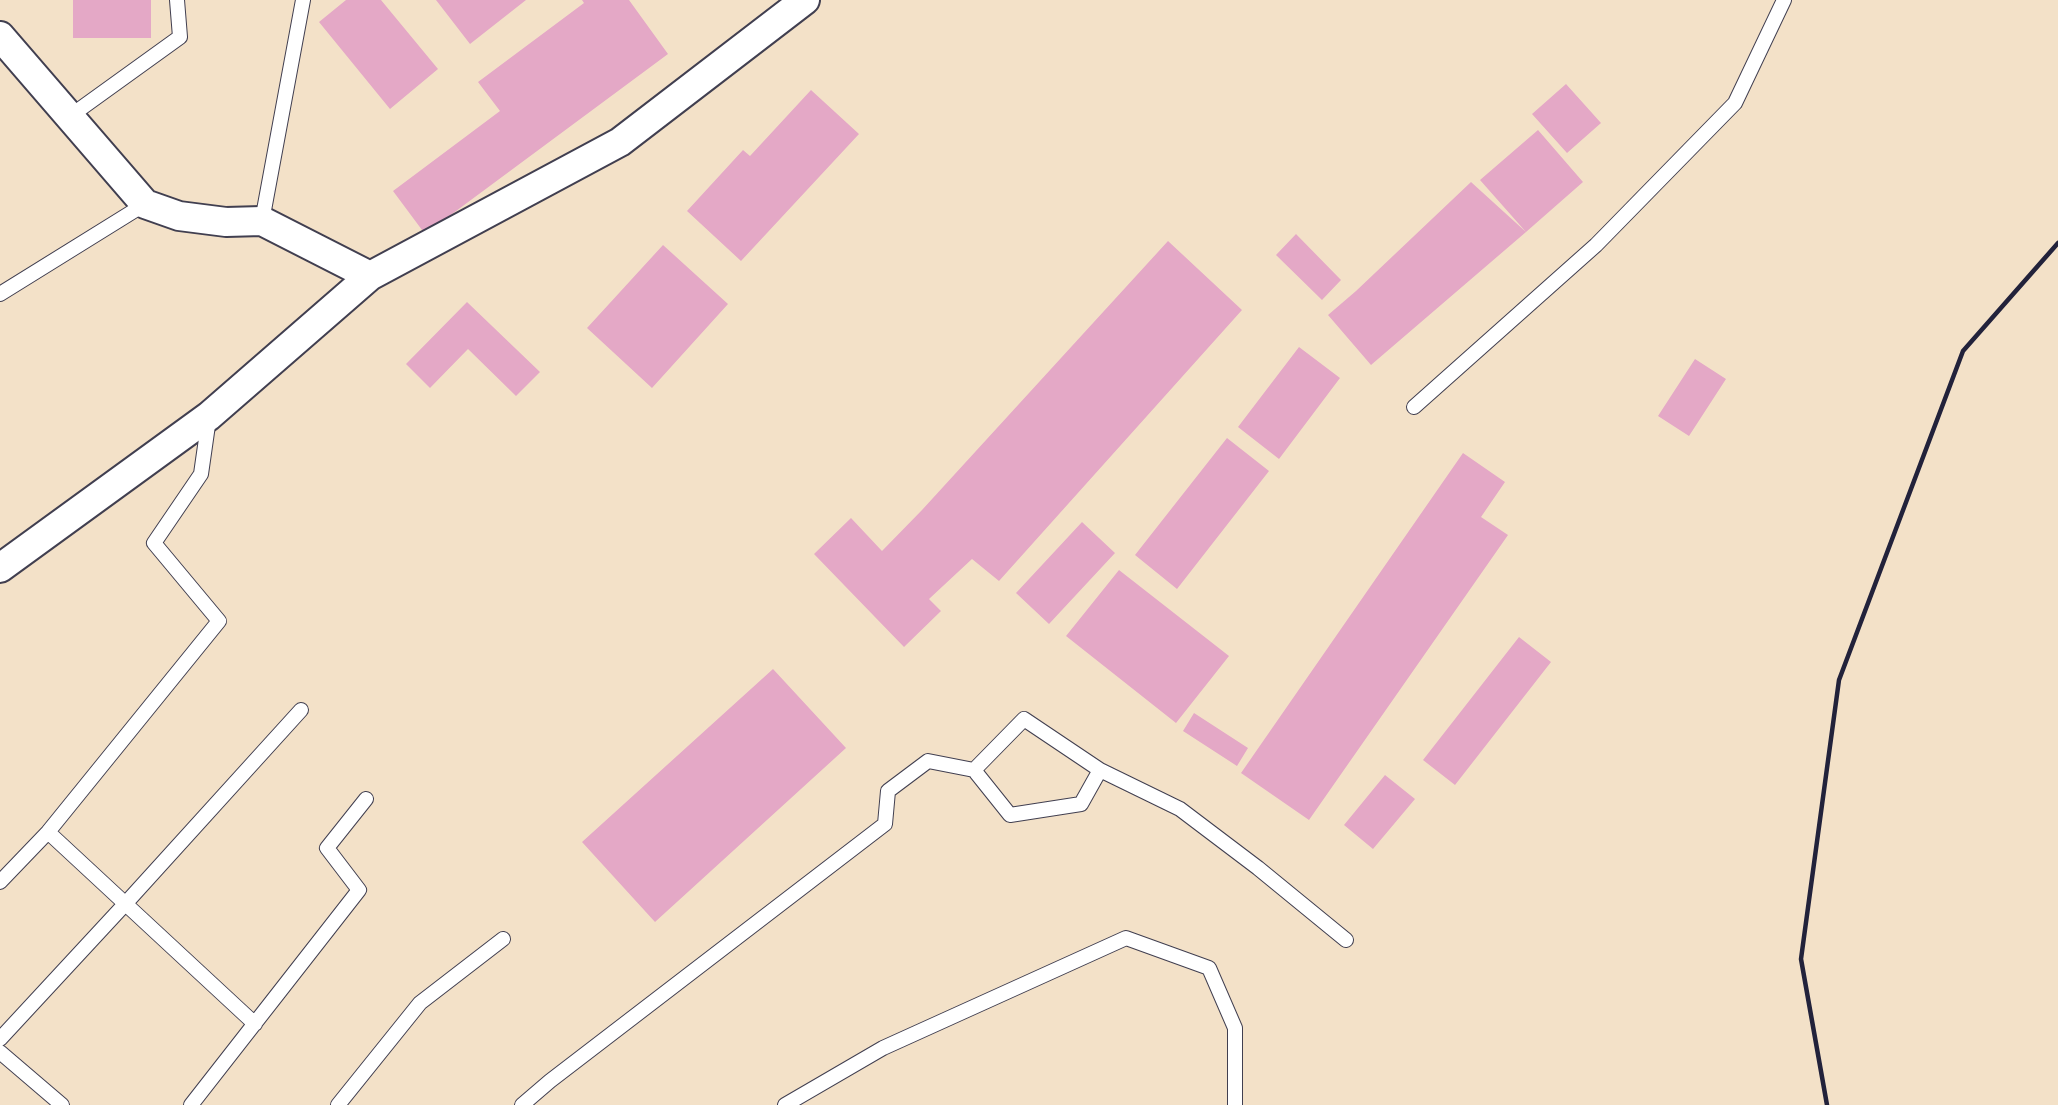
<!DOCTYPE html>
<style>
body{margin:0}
canvas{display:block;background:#f3e1c8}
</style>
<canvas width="2058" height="1105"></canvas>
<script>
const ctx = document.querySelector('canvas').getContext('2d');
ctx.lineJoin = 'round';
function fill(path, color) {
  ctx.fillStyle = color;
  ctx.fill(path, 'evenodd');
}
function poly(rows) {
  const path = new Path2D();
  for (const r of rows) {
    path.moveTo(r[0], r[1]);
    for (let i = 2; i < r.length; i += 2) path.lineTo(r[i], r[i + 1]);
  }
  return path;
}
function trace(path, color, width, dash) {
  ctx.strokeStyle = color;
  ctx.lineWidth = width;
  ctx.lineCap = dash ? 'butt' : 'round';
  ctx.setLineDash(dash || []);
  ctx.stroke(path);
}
const building = poly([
 [73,0,151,0,151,38,73,38],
 [346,0,381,0,438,69,390,109,319,22],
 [436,0,526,0,470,44],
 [582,0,629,0,668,54,425,234,393,191,500,111,478,82,584,3],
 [1566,84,1601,123,1567,153,1532,114],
 [811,90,859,134,741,261,687,211,743,150,750,156],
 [1538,130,1583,182,1526,232,1480,180],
 [1471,182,1526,232,1371,365,1328,315,1356,291],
 [1296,234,1341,280,1322,300,1276,255],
 [1168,241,1242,310,999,581,972,559,929,599,941,611,904,647,814,554,851,518,882,551,922,510],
 [663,245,728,304,652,388,587,328],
 [467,302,540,372,516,396,468,349,430,388,406,364],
 [1299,347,1340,378,1279,459,1238,427],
 [1695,359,1726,379,1689,436,1658,416],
 [1227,438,1269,471,1177,589,1135,555],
 [1463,453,1505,482,1481,517,1508,535,1309,820,1241,773],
 [1082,522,1115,553,1049,624,1016,593],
 [1119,570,1229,656,1176,723,1066,636],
 [1519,637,1551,662,1455,785,1423,760],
 [773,669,846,748,655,922,582,842],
 [1194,713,1248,748,1237,766,1183,731],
 [1385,775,1415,799,1373,849,1344,825]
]);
const service = poly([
 [69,117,180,37,177,0],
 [262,221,303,0],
 [0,294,145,204],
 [1414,407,1596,245,1735,103,1784,0],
 [1100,770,1180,809,1258,868,1346,940],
 [48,832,255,1024],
 [0,882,48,832,219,621,154,543,201,474,209,418],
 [0,1039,126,903,301,710],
 [0,1052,62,1105],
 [191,1105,359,890,327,848,366,799],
 [338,1105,420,1003,503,939],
 [522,1105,550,1081,885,824,888,791,928,761,974,770,1010,815,1081,804,1100,770,1024,719,974,770],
 [785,1105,883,1048,1126,938,1209,968,1235,1028,1235,1105]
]);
const minor = poly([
 [0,36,145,204,179,216,226,222,262,221,370,276],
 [0,568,209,416,370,276,620,142,805,0]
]);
const rail = poly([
 [1827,1105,1801,959,1839,680,1963,351,2058,243]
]);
fill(building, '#e4a8c6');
trace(service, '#413f50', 16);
trace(minor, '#413f50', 32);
trace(service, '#fff', 14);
trace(minor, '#fff', 28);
trace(rail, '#22223b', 4.5);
</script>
